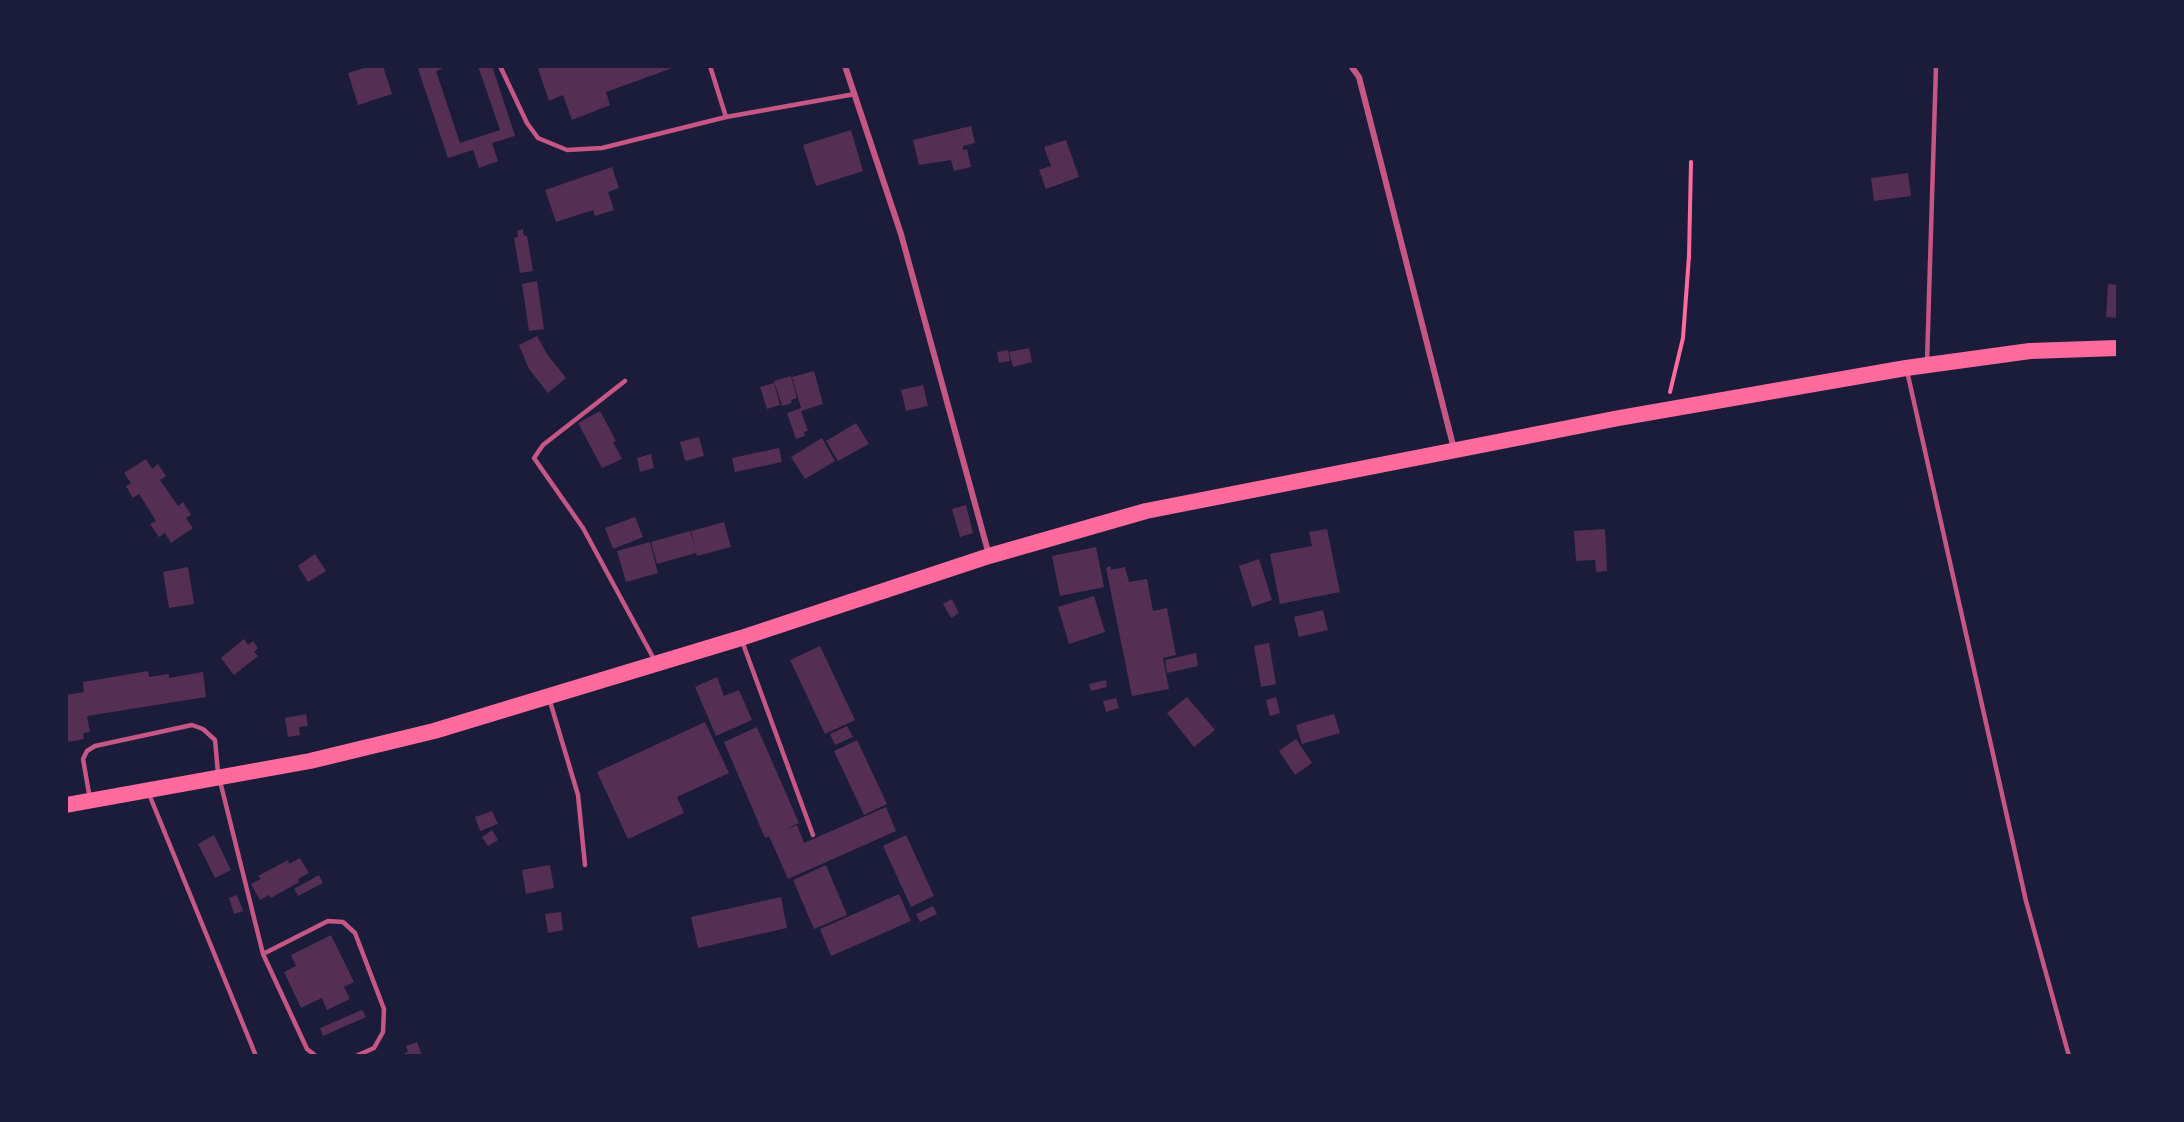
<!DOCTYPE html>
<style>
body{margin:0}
#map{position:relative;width:2184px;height:1122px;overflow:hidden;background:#1b1b3a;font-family:Barlow,sans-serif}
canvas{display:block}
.frame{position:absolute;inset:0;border:68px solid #1b1b3a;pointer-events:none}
</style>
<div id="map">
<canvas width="2184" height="1122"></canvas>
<div class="frame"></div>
</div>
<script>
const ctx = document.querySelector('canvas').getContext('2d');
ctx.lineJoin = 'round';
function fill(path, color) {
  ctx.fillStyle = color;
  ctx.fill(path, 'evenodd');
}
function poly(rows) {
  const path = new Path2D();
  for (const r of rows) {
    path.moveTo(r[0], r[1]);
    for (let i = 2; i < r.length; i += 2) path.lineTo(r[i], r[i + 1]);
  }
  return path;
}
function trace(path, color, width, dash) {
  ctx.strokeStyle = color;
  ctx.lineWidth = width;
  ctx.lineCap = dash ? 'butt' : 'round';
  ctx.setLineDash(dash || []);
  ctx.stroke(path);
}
const building = poly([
 [371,66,383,66,392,94,358,105,348,73],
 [417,66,448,66,436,71,460,143,500,130,478,66,492,66,515,136,492,143,498,161,479,168,473,150,448,158],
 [537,66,678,66,606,92,610,105,572,120,563,95,549,101],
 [971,126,975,143,963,146,963,150,967,149,971,167,954,171,951,160,919,165,913,140],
 [851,130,863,171,816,186,803,145],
 [1066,140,1079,177,1046,189,1039,170,1051,166,1044,147],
 [612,167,619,188,608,192,614,210,595,216,593,210,556,222,545,190],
 [1908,173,1911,196,1874,201,1871,178],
 [523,229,524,236,527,236,533,271,520,273,514,238,518,237,517,231],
 [537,281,544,329,529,331,522,284],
 [2108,284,2118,285,2118,318,2106,317],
 [537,336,547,354,566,378,548,393,529,369,519,345],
 [1029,348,1032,362,1013,367,1009,352],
 [1008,350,1010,361,999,363,997,352],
 [814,371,823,404,801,411,808,431,804,432,805,436,796,439,787,413,801,408,792,377],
 [791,376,797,398,791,400,792,403,782,406,774,381],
 [774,383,780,405,767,409,760,387],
 [923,385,928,406,906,411,901,390],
 [600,411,616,441,613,442,622,459,602,468,578,423],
 [856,423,869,444,838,461,826,441],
 [699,437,704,456,685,461,680,442],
 [822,438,835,461,805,479,791,457],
 [779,448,782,462,735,472,732,458],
 [651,454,654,468,640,472,637,458],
 [146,459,152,469,158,464,166,476,160,480,178,506,183,502,191,515,186,518,193,528,171,543,165,533,159,537,150,524,156,521,139,494,133,498,126,486,131,483,124,473],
 [966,505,973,533,960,537,952,509],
 [635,517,643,537,613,549,605,528],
 [724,522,731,547,697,556,696,553,657,564,651,542,690,531,696,550,691,531],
 [1327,529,1340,592,1280,604,1270,554,1312,546,1309,532],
 [1605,529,1607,571,1596,572,1595,560,1576,561,1574,531],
 [650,542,658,573,626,582,617,551],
 [1096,547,1104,587,1060,596,1052,556],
 [315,554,326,571,308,582,298,566],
 [1259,559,1272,600,1252,607,1239,566],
 [1111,566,1111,570,1125,567,1129,582,1147,579,1153,611,1167,608,1176,655,1163,658,1169,689,1132,696,1106,568],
 [188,567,194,604,169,608,163,572],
 [1094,596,1105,632,1069,644,1058,607],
 [952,599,959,613,951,618,943,604],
 [1323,610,1328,630,1299,637,1294,617],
 [244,639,248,645,253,641,258,648,254,652,258,656,234,675,221,658],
 [1269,643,1276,684,1261,687,1254,646],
 [820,646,855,720,825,734,790,660],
 [1196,653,1198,666,1167,673,1165,660],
 [148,671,149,677,169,674,169,678,203,672,206,697,87,716,90,732,83,733,84,739,68,742,66,695,84,692,83,682],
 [717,677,724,696,739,690,752,720,716,736,695,687],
 [1106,680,1107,687,1091,691,1089,684],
 [1187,697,1215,730,1194,747,1167,713],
 [1276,697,1280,713,1270,716,1266,700],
 [1116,698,1119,708,1106,712,1103,701],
 [306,714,308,726,299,727,300,735,288,737,285,718],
 [1334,714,1340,733,1302,744,1296,725],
 [705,722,729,773,677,797,684,813,628,839,597,772],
 [847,726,853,737,835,745,830,734],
 [757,727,799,823,786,829,797,825,804,843,886,807,896,831,788,879,769,836,765,838,724,742],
 [1296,739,1312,763,1295,775,1279,751],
 [857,740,887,804,864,815,834,751],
 [492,811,498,824,480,831,475,817],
 [492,830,498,840,488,846,482,837],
 [214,835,231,870,215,878,198,844],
 [906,835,934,896,911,907,883,846],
 [300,858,309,873,298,879,299,882,271,898,269,895,260,900,251,884,261,879,258,876,288,860,289,864],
 [550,865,554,888,526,894,522,870],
 [826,865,847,915,814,929,793,880],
 [319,875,323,883,298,896,294,889],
 [899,894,911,921,831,956,820,929],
 [237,895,243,911,234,914,229,898],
 [781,897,787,928,698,948,691,917],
 [933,906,937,914,920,922,916,914],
 [561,912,563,930,548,933,545,914],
 [331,935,354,982,344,987,350,999,327,1010,322,998,301,1008,284,972,296,966,291,955],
 [362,1010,366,1017,323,1036,320,1028],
 [417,1042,422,1056,398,1056,408,1052,406,1046]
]);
const path = poly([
 [1670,392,1683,338,1689,256,1691,162]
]);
const service = poly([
 [500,66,527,123,538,138,567,150,602,148,726,117],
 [710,66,726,117,855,94],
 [1927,362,1936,66],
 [1907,371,2026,901,2069,1056],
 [625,381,543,445,534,458,583,528,655,661],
 [742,641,813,835],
 [549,698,578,795,585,865],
 [220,781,263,954,307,1049,316,1056],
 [149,794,256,1056],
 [90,799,83,759,87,751,95,746,192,725,203,729,215,740,218,773],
 [263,954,328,921,343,922,355,933,384,1009,383,1032,374,1048,356,1056]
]);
const minor = poly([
 [845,66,901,234,989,555],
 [1351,66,1359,77,1454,449]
]);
const trunk = poly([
 [66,805,310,761,434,731,741,638,989,556,1146,511,1619,418,1906,368,2030,351,2118,348]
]);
fill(building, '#542f53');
trace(path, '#ff6b9d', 4);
trace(service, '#c65784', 4.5);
trace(minor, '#c65784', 6);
trace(trunk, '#ff6b9d', 16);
</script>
